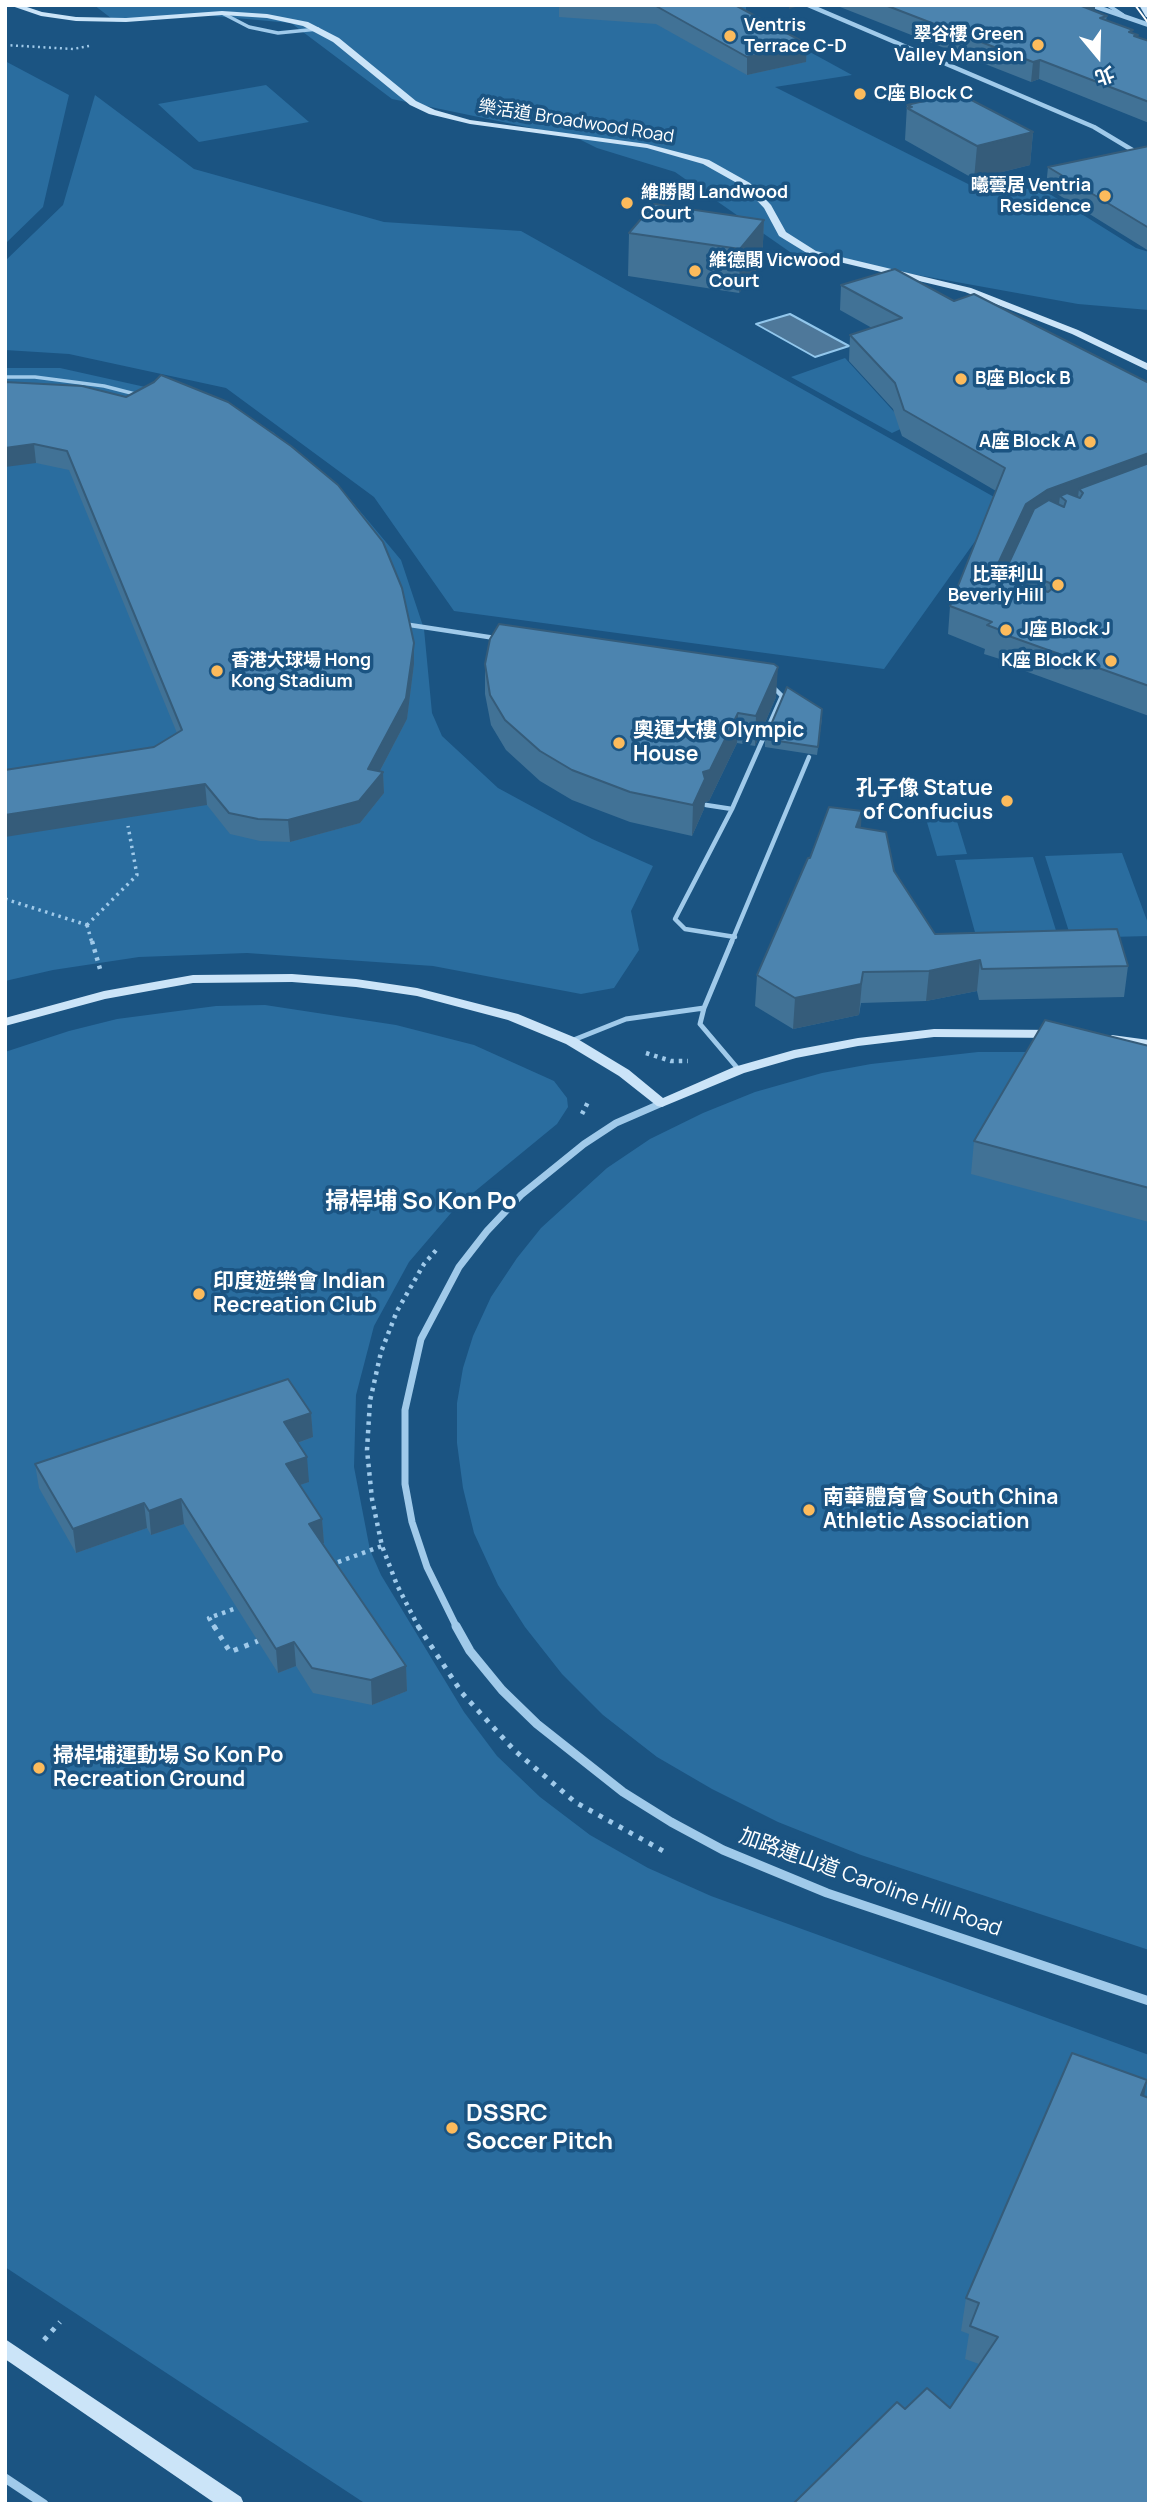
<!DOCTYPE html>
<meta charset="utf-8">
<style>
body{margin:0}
#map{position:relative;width:1154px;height:2509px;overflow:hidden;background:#1b5482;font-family:Manrope,"Noto Sans TC",sans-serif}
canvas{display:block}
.frame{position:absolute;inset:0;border:7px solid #fff;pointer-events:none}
.north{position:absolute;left:1063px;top:21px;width:70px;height:70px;-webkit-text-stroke:5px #1b5482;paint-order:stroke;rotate:161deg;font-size:19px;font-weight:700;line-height:28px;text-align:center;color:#fff}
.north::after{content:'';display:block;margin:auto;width:24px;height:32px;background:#fff;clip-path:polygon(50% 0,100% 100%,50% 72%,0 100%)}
</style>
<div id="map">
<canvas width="1154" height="2509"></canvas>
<div class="frame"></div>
<div class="north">北</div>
</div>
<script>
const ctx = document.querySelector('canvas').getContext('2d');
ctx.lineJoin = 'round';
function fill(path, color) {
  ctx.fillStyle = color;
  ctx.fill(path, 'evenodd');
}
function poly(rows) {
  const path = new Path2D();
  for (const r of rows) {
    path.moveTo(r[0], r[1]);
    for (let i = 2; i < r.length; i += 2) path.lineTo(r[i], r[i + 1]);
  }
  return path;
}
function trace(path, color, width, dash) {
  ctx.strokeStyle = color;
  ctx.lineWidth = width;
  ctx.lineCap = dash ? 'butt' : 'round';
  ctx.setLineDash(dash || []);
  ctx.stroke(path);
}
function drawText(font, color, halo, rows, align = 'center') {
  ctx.font = font + ' Manrope,"Noto Sans TC",sans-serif';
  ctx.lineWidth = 7;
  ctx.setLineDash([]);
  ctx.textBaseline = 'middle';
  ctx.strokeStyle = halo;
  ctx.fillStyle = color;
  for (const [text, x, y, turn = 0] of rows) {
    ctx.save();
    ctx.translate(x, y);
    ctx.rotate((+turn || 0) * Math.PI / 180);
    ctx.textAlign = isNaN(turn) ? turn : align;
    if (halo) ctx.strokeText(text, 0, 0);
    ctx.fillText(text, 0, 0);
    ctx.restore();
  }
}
const green = poly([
 [94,5,746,5,746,17,852,75,775,87,982,191,1040,188,1136,248,1149,252,1149,310,1078,304,790,252,675,172,597,148,575,137,392,99,291,23,191,14,116,22],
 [5,61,69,95,43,207,5,244],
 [266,85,309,122,199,142,158,104],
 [95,95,194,169,384,222,521,231,1003,502,884,669,454,611,374,497,226,388,69,354,5,350,5,261,63,205],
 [845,358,907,426,892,433,791,377],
 [5,368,60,368,208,401,273,432,349,498,401,560,424,629,432,713,442,736,498,788,592,839,653,866,631,911,639,950,614,988,581,994,433,966,247,953,139,957,53,970,5,981],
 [956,818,967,854,937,856,926,819],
 [1122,853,1149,926,1149,936,1071,938,1045,856],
 [1033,857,1059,940,978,943,955,860],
 [265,1005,396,1025,474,1045,554,1081,567,1098,568,1107,557,1124,457,1206,409,1262,374,1326,356,1395,354,1467,370,1550,381,1575,464,1712,497,1756,540,1797,590,1835,648,1868,711,1896,1149,2055,1149,2504,366,2504,5,2267,5,1052,69,1031,117,1019,216,1006],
 [978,1052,1035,1052,1149,1069,1149,1950,861,1855,778,1822,712,1789,657,1757,603,1715,562,1674,525,1627,498,1585,474,1533,463,1488,457,1443,457,1403,463,1368,473,1336,491,1297,517,1258,541,1228,607,1168,650,1139,703,1113,755,1092,822,1073,871,1064]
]);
const water = poly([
 [790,314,849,346,815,357,756,324,790,314]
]);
const pathFar3 = poly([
 [5,45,73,49,89,46]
]);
const pathFar2 = poly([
 [5,899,87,925],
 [87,925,137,875,128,826],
 [87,925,92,943]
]);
const pathFar1 = poly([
 [92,941,100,969],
 [646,1053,671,1061,688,1061],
 [582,1114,588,1102],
 [330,1565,382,1546],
 [215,1628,209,1618,242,1606],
 [419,1628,397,1585,382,1546,372,1499,367,1450,370,1401,381,1352,397,1311,424,1264,438,1248]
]);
const path = poly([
 [214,1626,230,1652,258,1641],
 [418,1626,462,1693,514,1750,575,1802,665,1852],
 [44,2340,60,2322]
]);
const laneFar2 = poly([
 [1108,5,1123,15],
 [222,13,249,27,278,33,318,29],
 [5,377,35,377,104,386,139,395]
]);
const laneFar1 = poly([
 [410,625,495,638],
 [706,805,732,809,675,919,685,929,735,937],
 [732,809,782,696,772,686],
 [731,943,809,757]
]);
const lane = poly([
 [704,1008,700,1024,739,1070],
 [571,1041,626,1019,704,1008,732,941]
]);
const streetFar2 = poly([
 [808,5,1094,127,1149,160],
 [1091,5,1149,25]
]);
const streetFar1 = poly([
 [457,1628,427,1567,412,1522,405,1484,405,1410,421,1339,459,1267,487,1231,521,1195,584,1144,616,1123,662,1103]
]);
const street = poly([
 [456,1626,470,1651,502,1690,537,1724,623,1792,671,1822,723,1850,827,1893,1149,2001],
 [5,2478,44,2504]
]);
const secondary = poly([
 [9,5,21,5,42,12,76,17,126,18,222,11,267,14,308,22,339,38,416,101,435,110,470,120,647,144,709,160,750,183,771,205,786,232,816,251,971,288,1078,330,1149,364,1149,371,1072,334,965,292,810,255,779,236,764,208,744,187,703,164,647,148,470,124,429,114,410,105,333,42,303,26,267,18,222,15,126,22,76,21,41,16,9,5],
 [1139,5,1147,5,1149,17,1146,17,1139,5],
 [292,974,356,979,417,988,518,1014,576,1038,629,1070,663,1098,734,1067,794,1050,858,1038,934,1029,1057,1030,1063,1034,1057,1038,934,1037,858,1046,796,1058,744,1073,662,1107,657,1106,619,1076,566,1044,508,1020,417,996,356,987,292,982,193,983,105,999,5,1026,5,1018,104,991,193,975,292,974],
 [1112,1035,1149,1040,1149,1048,1107,1042,1106,1039,1112,1035],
 [5,2339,241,2497,244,2504,216,2504,5,2359,5,2339]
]);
const tram = poly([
 [1135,5,1149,24]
]);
const wall = poly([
 [559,5,735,5,807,44,806,62,747,75,656,24,559,17],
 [835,5,1095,5,1095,11,1107,16,1106,20,1133,33,1137,37,1149,41,1149,123,1039,79,1031,82],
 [907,105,1033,132,1030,165,974,179,905,140],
 [1149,146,1149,251,1046,187,1048,167],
 [764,220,762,264,739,293,628,276,629,233],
 [841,285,954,301,1149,383,1149,716,1003,663,1003,660,984,654,985,649,948,634,950,606,996,491,902,436,893,409,849,361,850,335,872,328,840,310],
 [5,382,414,643,414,664,407,719,380,771,383,772,384,793,360,823,290,842,260,841,230,834,207,805,154,747,177,733,69,470,36,463],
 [485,664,776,697,755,746,737,743,709,801,705,802,704,809,692,836,630,822,572,800,540,781,506,750,491,725,485,694],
 [822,718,817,755,765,747,765,739],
 [861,828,894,871,935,934,1128,966,1124,997,979,1000,977,991,926,1001,861,1003,859,1015,793,1029,755,1006,757,975,810,858],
 [1149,1046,1149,1222,971,1174,974,1141],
 [311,1413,313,1437,298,1443,309,1482,300,1485,322,1519,324,1543,323,1544,406,1666,407,1691,372,1705,313,1693,296,1666,278,1673,184,1524,151,1535,147,1528,76,1553,39,1488,35,1464],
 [1144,2096,1149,2504,905,2409,950,2408,979,2364,965,2359,969,2334,961,2331,966,2298]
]);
const shadedWall = poly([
 [789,5,802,5,789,9],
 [1067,5,1095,5,1095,11],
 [807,44,806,62,747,75,747,57],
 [1040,60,1039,79,1031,82,1033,62],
 [1033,132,1030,165,974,179,977,146],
 [764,220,762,264,739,293,740,249],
 [34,444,36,463,5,467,5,448],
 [1149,453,1149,468,1083,493,1079,489,1077,505,1066,501,1060,496,1058,512,1024,531,993,595,996,568,1026,504,1047,490],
 [414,643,414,664,407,719,373,784,383,772,384,793,360,823,290,842,288,820],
 [778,667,776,697,755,746,756,716],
 [738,713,737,743,709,801,705,802,704,809,692,836,693,805,703,772],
 [205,784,207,805,5,837,5,815],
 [862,811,860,841,856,827],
 [980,960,977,991,926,1001,929,971],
 [863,972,859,1015,793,1029,795,998],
 [311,1413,313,1437,286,1447,284,1422],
 [307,1457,309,1482,288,1489,286,1464],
 [181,1499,184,1524,151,1535,149,1511],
 [144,1503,147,1528,76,1553,73,1529],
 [322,1519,324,1543,311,1548,309,1524],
 [294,1642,296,1666,278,1673,276,1649],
 [406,1666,407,1691,372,1705,371,1680],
 [1147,2080,1141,2114,1141,2095]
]);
const building = poly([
 [648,5,735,5,807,44,747,57,656,6,648,5],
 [885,5,1079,5,1107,16,1100,18,1133,30,1129,32,1138,35,1134,36,1149,41,1149,102,1040,60,1033,62,885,5],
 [958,93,1033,132,977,146,907,108,912,107,907,105,958,93],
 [1149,146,1149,228,1048,167,1149,146],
 [654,204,764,220,740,249,629,233,654,204],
 [895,269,954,301,974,294,1149,383,1149,453,1047,490,1026,504,996,568,1007,578,1048,592,1053,588,1050,583,1007,567,1034,509,1049,500,1064,507,1066,501,1060,496,1067,493,1080,498,1083,493,1079,489,1149,463,1149,686,1006,635,1008,633,987,625,992,622,950,606,1005,468,904,410,895,383,850,335,902,318,841,285,895,269],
 [161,375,228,402,291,446,338,485,383,542,402,588,414,643,406,698,368,769,383,772,359,801,288,820,258,819,229,813,205,784,5,815,5,770,154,747,182,730,67,451,34,444,5,448,5,382,82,386,126,397,154,382,161,375],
 [499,624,774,664,778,667,756,716,738,713,710,770,703,772,705,779,693,805,630,792,572,770,540,751,505,720,490,695,485,664,490,639,499,624],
 [787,687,822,709,818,747,765,739,787,687],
 [829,807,862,811,856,827,886,832,894,871,935,934,1117,929,1128,966,982,969,980,960,929,971,863,972,861,984,795,998,757,975,808,858,810,858,829,807],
 [1045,1020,1149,1046,1149,1188,974,1141,1045,1020],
 [288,1379,311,1413,284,1422,307,1457,286,1464,322,1519,309,1524,406,1666,371,1680,312,1668,294,1642,276,1649,181,1499,149,1511,144,1503,73,1529,35,1464,288,1379],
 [1072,2053,1147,2080,1141,2095,1149,2098,1149,2504,793,2504,897,2402,905,2409,927,2388,950,2408,998,2337,970,2326,979,2303,966,2298,1072,2053]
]);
const markers = [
 [730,36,7,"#fcbb5c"],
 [1038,45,7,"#fcbb5c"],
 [860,94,7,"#fcbb5c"],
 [1105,196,7,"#fcbb5c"],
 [627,203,7,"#fcbb5c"],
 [695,271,7,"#fcbb5c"],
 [961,379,7,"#fcbb5c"],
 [1090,442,7,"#fcbb5c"],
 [1058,585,7,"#fcbb5c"],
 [1006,630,7,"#fcbb5c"],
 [1111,661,7,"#fcbb5c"],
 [217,671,7,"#fcbb5c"],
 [619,743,7,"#fcbb5c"],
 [1007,801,7,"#fcbb5c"],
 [199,1294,7,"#fcbb5c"],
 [809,1510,7,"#fcbb5c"],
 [39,1768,7,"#fcbb5c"],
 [452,2128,7,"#fcbb5c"]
];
const farPoinames = [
 ["Ventris",744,26],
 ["Terrace C-D",744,47],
 ["翠谷樓 Green",1024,35,"right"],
 ["Valley Mansion",1024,56,"right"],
 ["C座 Block C",874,94],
 ["曦蕓居 Ventria",1091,186,"right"],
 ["Residence",1091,207,"right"],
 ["維勝閣 Landwood",641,193],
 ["Court",641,214],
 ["維德閣 Vicwood",709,261],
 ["Court",709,282],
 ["B座 Block B",975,379],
 ["A座 Block A",1076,442,"right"],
 ["比華利山",1044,575,"right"],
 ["Beverly Hill",1044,596,"right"],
 ["J座 Block J",1020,630],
 ["香港大球場 Hong",231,661],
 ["Kong Stadium",231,682],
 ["K座 Block K",1097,661,"right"]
];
const farStreetnames = [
 ["樂活道 Broadwood Road",576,122,9]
];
const poiNames = [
 ["奧運大樓 Olympic",633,731],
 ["House",633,755],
 ["孔子像 Statue",993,789,"right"],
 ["of Confucius",993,813,"right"],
 ["印度遊樂會 Indian",213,1282],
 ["Recreation Club",213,1306],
 ["南華體育會 South China",823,1498],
 ["Athletic Association",823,1522],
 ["掃桿埔運動場 So Kon Po",53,1756],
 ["Recreation Ground",53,1780]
];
const streetNames = [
 ["加路連山道 Caroline Hill Road",870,1883,20]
];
const quarterNames = [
 ["掃桿埔 So Kon Po",421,1202]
];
const nearPoinames = [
 ["DSSRC",466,2114],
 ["Soccer Pitch",466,2142]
];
fill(green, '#2a6d9f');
fill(water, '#4e789a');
trace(water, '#92c7ec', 2);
trace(pathFar3, '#a0caea', 2.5, [2, 3.5]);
trace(pathFar2, '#a0caea', 3.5, [2.5, 4.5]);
trace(pathFar1, '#a0caea', 4.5, [3.5, 5]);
trace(path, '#a0caea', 5, [4.5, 7]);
trace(laneFar2, '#a0caea', 3.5);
trace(laneFar1, '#a0caea', 4.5);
trace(lane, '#a0caea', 5);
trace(streetFar2, '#a0caea', 4.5);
trace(streetFar1, '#a0caea', 7);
trace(street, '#a0caea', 9);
fill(secondary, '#cbe4f8');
trace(tram, '#fff', 2);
fill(wall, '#417296');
fill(shadedWall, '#355c7a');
fill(building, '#4c84af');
trace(building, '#355c7a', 2);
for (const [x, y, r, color] of markers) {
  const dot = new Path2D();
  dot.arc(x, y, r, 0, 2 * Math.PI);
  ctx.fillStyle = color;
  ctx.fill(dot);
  trace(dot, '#1b5482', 2.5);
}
drawText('bold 18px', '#fff', '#1b5482', farPoinames, 'left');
drawText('18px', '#fff', '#1b5482', farStreetnames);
drawText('bold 21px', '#fff', '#1b5482', poiNames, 'left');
drawText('21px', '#fff', '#1b5482', streetNames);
drawText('bold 24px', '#fff', '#1b5482', quarterNames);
drawText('bold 24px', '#fff', '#1b5482', nearPoinames, 'left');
</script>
